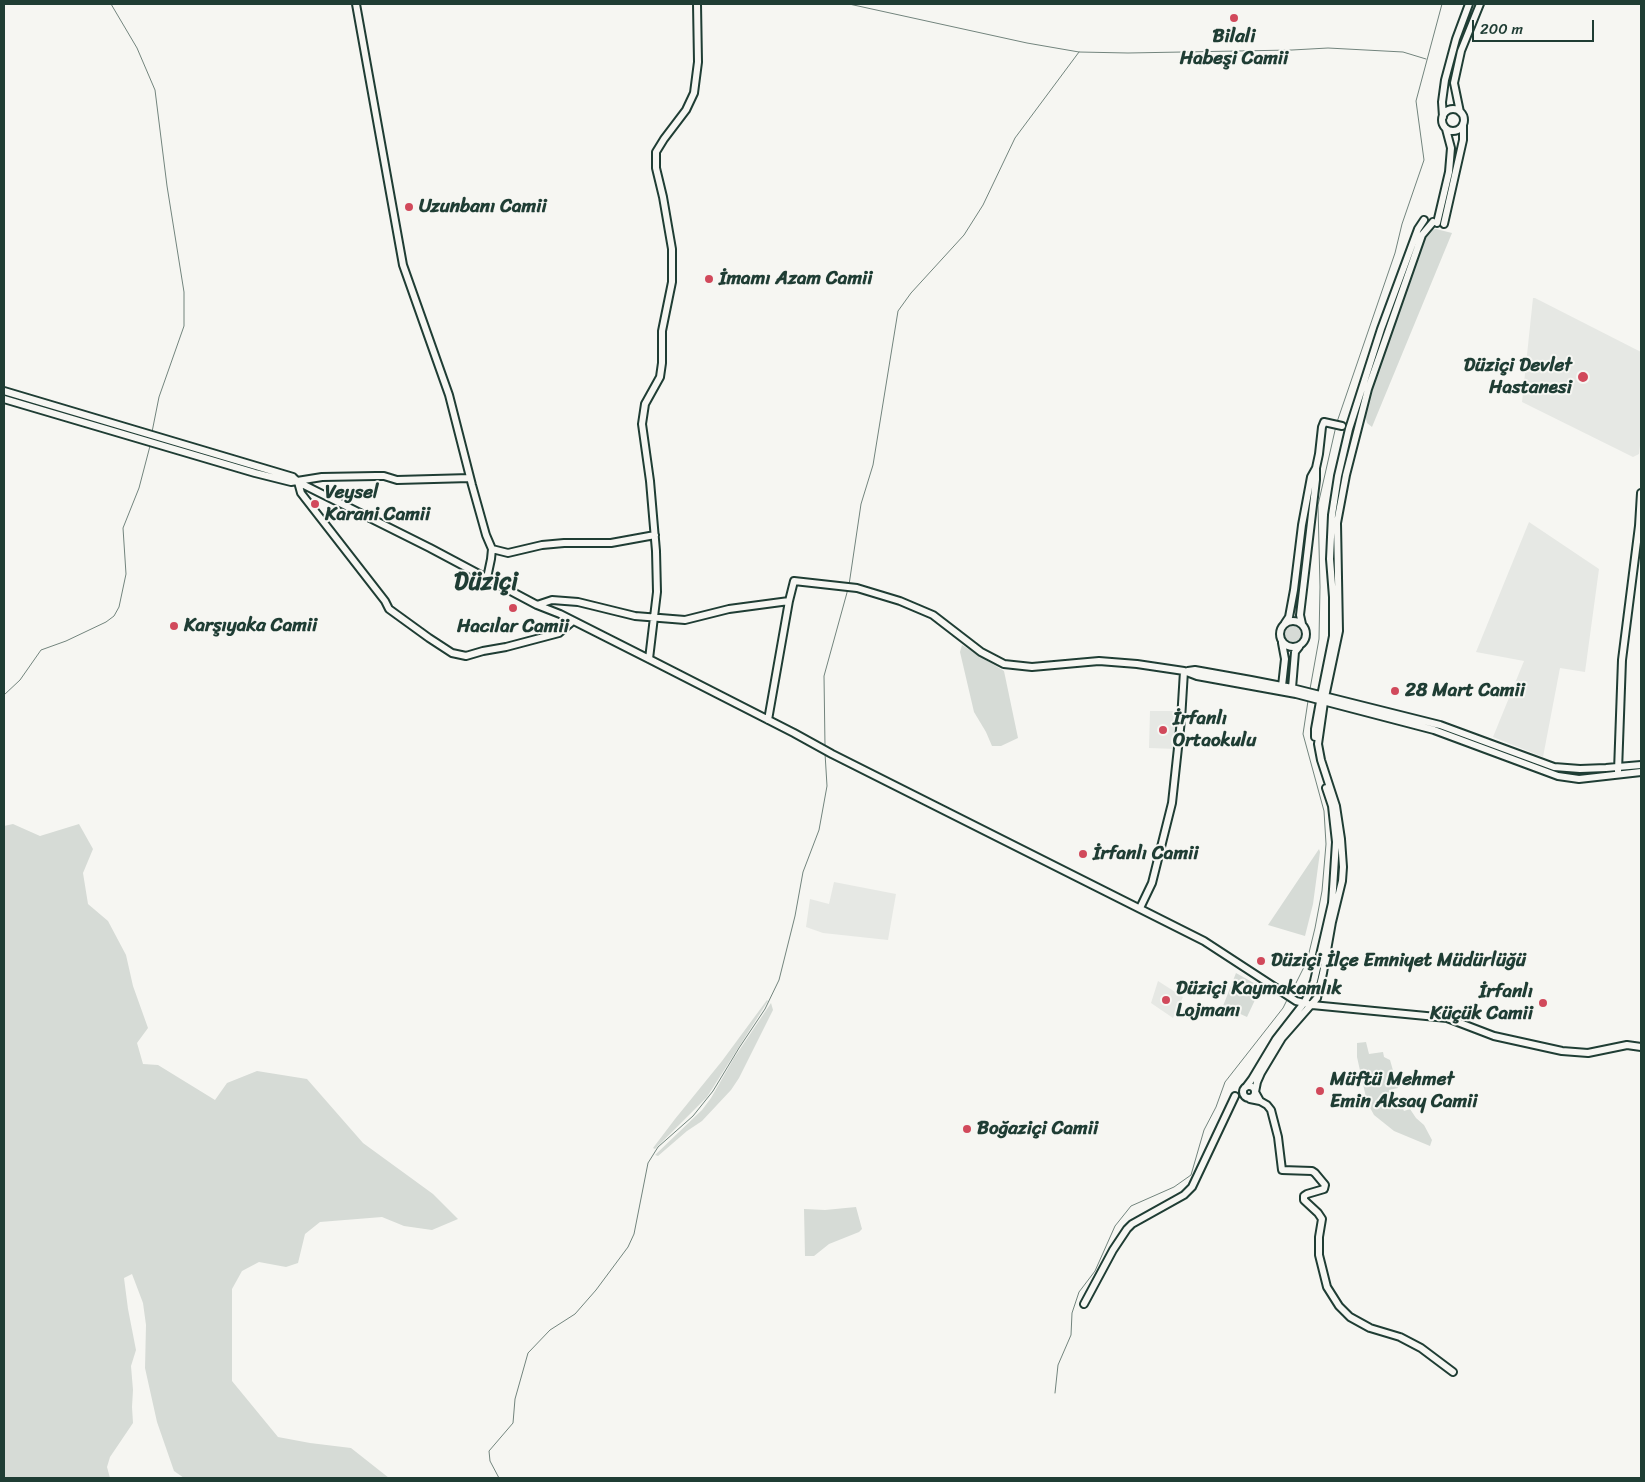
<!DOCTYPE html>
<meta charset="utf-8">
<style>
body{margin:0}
#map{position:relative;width:1645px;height:1482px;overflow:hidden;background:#f6f6f2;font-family:Sriracha,sans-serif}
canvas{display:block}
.frame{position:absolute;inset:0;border:5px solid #1f3d34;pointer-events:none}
.scale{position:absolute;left:1472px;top:20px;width:122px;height:22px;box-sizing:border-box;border:2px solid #1f3d34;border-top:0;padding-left:6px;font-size:15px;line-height:18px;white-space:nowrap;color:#1f3d34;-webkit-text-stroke:4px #f6f6f2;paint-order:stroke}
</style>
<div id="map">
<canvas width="1645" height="1482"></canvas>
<div class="frame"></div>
<div class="scale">200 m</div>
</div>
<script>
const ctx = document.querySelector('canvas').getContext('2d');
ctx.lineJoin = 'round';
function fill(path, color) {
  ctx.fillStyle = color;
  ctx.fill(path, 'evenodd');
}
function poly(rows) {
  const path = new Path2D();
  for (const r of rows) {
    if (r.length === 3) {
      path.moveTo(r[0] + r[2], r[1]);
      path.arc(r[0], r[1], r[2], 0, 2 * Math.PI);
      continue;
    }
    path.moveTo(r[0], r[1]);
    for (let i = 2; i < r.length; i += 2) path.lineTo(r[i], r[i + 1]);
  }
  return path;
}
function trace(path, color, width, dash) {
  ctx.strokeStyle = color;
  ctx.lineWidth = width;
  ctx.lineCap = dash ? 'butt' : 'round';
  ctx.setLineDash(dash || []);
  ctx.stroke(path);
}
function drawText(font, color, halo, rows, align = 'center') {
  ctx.font = font + ' Sriracha,sans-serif';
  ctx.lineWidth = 4;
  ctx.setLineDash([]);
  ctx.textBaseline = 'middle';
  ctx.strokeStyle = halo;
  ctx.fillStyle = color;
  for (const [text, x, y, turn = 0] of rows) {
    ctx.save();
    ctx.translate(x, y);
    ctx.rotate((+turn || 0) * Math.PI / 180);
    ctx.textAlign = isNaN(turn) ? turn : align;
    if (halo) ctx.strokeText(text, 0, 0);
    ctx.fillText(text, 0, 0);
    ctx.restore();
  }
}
const built = poly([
 [1533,298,1535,298,1641,352,1641,437,1639,454,1633,457,1522,402],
 [1529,522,1599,569,1585,672,1560,668,1543,757,1493,737,1524,661,1476,652],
 [1150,711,1178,711,1176,749,1149,748],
 [834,882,896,894,888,940,823,933,806,927,810,899,829,904],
 [1158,981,1183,997,1173,1018,1151,1003]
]);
const green = poly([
 [1436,229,1452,233,1372,427,1367,423,1365,415,1367,402,1406,286,1425,237,1431,230],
 [1293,634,11],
 [962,645,1004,671,1018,738,1001,746,992,746,986,732,974,712,960,652],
 [13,824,40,836,79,824,93,849,83,873,88,904,108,921,126,955,133,986,148,1028,137,1043,143,1064,158,1065,215,1100,227,1083,257,1071,307,1079,363,1143,433,1194,458,1219,432,1230,404,1226,382,1217,320,1222,305,1234,298,1263,286,1267,259,1262,242,1271,232,1289,232,1381,278,1437,310,1443,351,1448,389,1478,184,1478,174,1471,157,1422,145,1368,146,1325,143,1303,132,1274,124,1278,128,1309,136,1350,131,1366,133,1390,132,1407,133,1423,110,1457,107,1467,110,1478,4,1478,4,826],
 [1319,849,1320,852,1313,904,1305,936,1268,925],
 [1236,973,1261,987,1247,1017,1223,1006],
 [767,1000,768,1001,707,1097,655,1149,653,1148,675,1119,722,1061],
 [771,1003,773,1010,739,1078,731,1090,702,1121,687,1131,658,1156,655,1155,702,1110,711,1098,734,1058],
 [1366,1042,1369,1054,1383,1052,1384,1057,1390,1060,1398,1088,1389,1090,1388,1099,1394,1103,1400,1103,1404,1111,1410,1109,1416,1118,1424,1125,1432,1140,1430,1146,1394,1131,1374,1115,1367,1102,1357,1057,1357,1043],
 [856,1207,862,1229,859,1232,829,1244,814,1256,805,1256,804,1209,825,1210]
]);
const stream = poly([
 [111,4,137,48,155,90,167,186,184,292,184,326,159,397,152,432],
 [849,4,1027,43,1079,52,1128,53,1292,50,1328,48,1403,52,1426,59],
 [1337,422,1395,253,1402,224,1424,160,1416,101,1442,4],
 [849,585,861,504,873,465,898,311,911,293,964,235,983,205,1015,138,1079,52],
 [1310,689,1319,639,1320,587,1318,505,1336,426],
 [4,695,20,680,41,650,66,641,106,622,114,616,119,607,126,574,123,528,139,488,150,446],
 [825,746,824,676,848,589],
 [1290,995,1307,961,1315,928,1322,891,1326,844,1324,811,1303,734,1308,701],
 [1055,1393,1058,1365,1071,1335,1072,1313,1079,1292,1095,1271,1115,1226,1131,1206,1174,1187,1191,1175,1204,1130,1216,1107,1225,1082,1283,1008,1288,998],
 [499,1478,490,1461,489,1451,513,1423,515,1399,528,1353,550,1330,575,1314,596,1290,628,1247,634,1234,648,1163,658,1147,693,1116,713,1091,739,1048,765,1009,779,980,795,916,803,872,819,830,827,786,825,753]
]);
const secondary = poly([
 [356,4,403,265,449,395,472,485,486,535,492,549,491,559,487,578],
 [1453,120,11],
 [1460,112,1454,83,1461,51,1480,4],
 [1443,117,1442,102,1445,80,1456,39,1469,4],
 [1437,223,1449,172,1451,148,1446,129],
 [1444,224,1463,140,1463,124],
 [4,391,293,477,298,482,430,548,537,605,560,614,649,659,794,733,832,754,1204,941,1296,1001,1312,1005,1447,1018,1494,1036,1562,1051,1588,1053,1627,1045,1641,1047],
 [4,399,255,473,291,482,322,477,376,476,384,476,397,480,470,478],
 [298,482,301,493,385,601,389,609,429,638,452,653,466,656,483,651,506,647,559,633,573,621],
 [492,549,508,553,542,545,564,543,611,543,655,535],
 [537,605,552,600,578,602,635,616,685,620,729,609,789,601],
 [1293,634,13],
 [1285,623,1289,617,1294,590,1302,525,1311,477,1316,468,1319,454,1322,427,1324,422,1342,426],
 [1302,624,1300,615,1316,480,1316,469],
 [649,659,657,592,656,551,650,481,642,424,645,404,660,377,662,363,662,331,672,282,672,249,663,197,656,168,656,152,664,139,686,110,694,93,698,62,697,4],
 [1188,671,1195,670,1251,680,1292,688,1440,725,1554,767,1580,769,1606,768,1641,765],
 [1282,686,1285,659,1282,643],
 [1292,688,1295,652,1299,647],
 [768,720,789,601,794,581,857,588,900,601,933,615,981,652,1004,664,1032,667,1099,661,1137,664,1184,671,1197,676,1296,694,1434,730,1558,776,1579,779,1641,772],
 [1315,737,1315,729,1321,696,1333,636,1333,597,1330,559,1332,515,1338,476,1349,429,1381,329,1418,229,1424,220],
 [1618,771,1622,660,1639,526,1641,493],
 [1140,908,1152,883,1172,803,1181,720,1184,671],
 [1249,1092,6],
 [1246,1087,1252,1079,1276,1039,1304,1003,1309,994,1314,981,1332,903,1333,889,1336,842,1332,806,1326,788],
 [1250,1099,1260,1101,1255,1092,1257,1082,1261,1073,1282,1038,1317,998,1323,973,1332,922,1342,881,1343,867,1341,839,1336,806,1321,760,1318,744,1324,702,1339,631,1337,523,1346,475,1368,389,1422,235,1433,222],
 [1260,1101,1267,1105,1271,1110,1278,1137,1282,1170,1312,1171,1315,1173,1325,1185,1324,1189,1307,1194,1304,1196,1304,1200,1318,1213,1322,1219,1319,1237,1319,1255,1327,1287,1339,1306,1350,1317,1370,1328,1400,1337,1421,1348,1453,1372],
 [1084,1304,1113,1250,1127,1229,1132,1224,1184,1195,1192,1187,1235,1096]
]);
const markers = [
 [1234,18,5,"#d1495b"],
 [409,207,5,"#d1495b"],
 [709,279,5,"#d1495b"],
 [1583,377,6,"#d1495b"],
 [315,504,5,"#d1495b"],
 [513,608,5,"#d1495b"],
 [174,626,5,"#d1495b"],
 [1395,691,5,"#d1495b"],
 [1163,730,5,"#d1495b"],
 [1083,854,5,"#d1495b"],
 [1261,961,5,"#d1495b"],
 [1166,1000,5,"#d1495b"],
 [1543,1003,5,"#d1495b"],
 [1320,1091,5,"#d1495b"],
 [967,1129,5,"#d1495b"]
];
const poiNames = [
 ["Bilali",1234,37,"center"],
 ["Habeşi Camii",1234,59,"center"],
 ["Uzunbanı Camii",419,207],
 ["İmamı Azam Camii",719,279],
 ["Düziçi Devlet",1572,366,"right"],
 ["Hastanesi",1572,388,"right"],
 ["Veysel",325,493],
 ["Karani Camii",325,515],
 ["Karşıyaka Camii",184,626],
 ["Hacılar Camii",513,627,"center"],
 ["28 Mart Camii",1405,691],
 ["İrfanlı",1173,719],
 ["Ortaokulu",1173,741],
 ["İrfanlı Camii",1093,854],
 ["Düziçi İlçe Emniyet Müdürlüğü",1271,961],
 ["Düziçi Kaymakamlık",1176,989],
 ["Lojmanı",1176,1011],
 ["İrfanlı",1533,992,"right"],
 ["Küçük Camii",1533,1014,"right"],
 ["Müftü Mehmet",1330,1080],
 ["Emin Aksay Camii",1330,1102],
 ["Boğaziçi Camii",977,1129]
];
const districtNames = [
 ["Düziçi",486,583]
];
fill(built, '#e6e8e4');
fill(green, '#d6dbd6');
trace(stream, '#72847d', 1);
trace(secondary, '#1f3d34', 10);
trace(secondary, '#f6f6f2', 6);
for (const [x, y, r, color] of markers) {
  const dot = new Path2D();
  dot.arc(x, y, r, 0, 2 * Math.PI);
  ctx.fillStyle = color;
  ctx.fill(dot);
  trace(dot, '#f6f6f2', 2);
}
drawText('bold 19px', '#1f3d34', '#f6f6f2', poiNames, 'left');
drawText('bold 24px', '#1f3d34', '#f6f6f2', districtNames);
</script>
